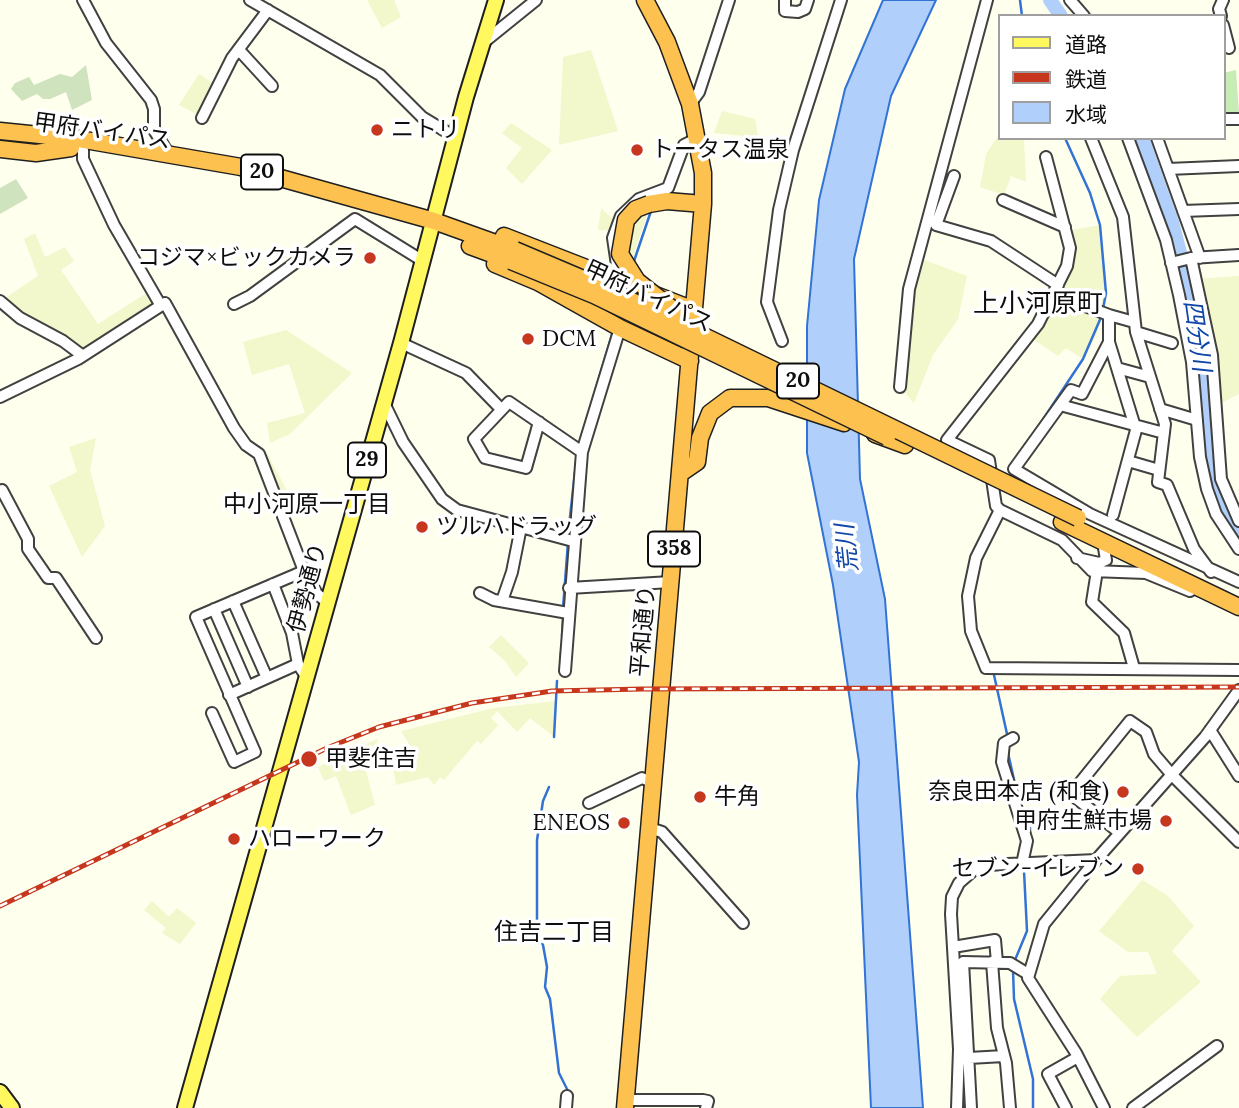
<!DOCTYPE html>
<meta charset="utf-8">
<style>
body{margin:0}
#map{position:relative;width:1239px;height:1108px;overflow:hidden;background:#ffe;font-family:Lora,"Noto Sans JP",serif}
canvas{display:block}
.legend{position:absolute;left:998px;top:14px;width:228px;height:126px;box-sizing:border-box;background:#fff;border:2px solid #9f9f9f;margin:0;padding:9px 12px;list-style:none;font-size:21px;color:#0e0e0e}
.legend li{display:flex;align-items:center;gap:14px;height:35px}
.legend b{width:35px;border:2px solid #9f9f9f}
</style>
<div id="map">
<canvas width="1239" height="1108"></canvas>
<ul class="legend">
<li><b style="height:9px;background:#fff85e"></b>道路</li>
<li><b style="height:9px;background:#c6371d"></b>鉄道</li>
<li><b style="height:19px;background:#b0cffa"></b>水域</li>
</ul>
</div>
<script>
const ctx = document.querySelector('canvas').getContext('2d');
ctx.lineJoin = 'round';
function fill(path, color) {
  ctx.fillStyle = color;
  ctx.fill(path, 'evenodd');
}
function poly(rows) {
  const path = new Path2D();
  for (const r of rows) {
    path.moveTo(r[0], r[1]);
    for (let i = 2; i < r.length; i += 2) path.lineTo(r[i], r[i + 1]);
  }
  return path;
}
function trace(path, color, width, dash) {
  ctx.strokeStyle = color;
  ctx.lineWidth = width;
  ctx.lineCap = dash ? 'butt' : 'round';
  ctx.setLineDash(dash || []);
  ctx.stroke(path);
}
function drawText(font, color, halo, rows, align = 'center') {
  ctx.font = font + ' Lora,"Noto Sans JP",serif';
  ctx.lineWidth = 7;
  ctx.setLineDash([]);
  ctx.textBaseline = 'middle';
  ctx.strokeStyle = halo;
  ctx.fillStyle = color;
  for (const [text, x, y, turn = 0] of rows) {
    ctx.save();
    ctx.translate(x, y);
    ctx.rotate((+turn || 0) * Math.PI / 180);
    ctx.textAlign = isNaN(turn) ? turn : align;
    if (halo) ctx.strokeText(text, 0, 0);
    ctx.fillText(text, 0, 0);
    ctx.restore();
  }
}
const farmland = poly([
 [367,0,394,0,401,17,382,28],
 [591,50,618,131,559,145,563,57],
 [199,74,216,85,200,116,179,105],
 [722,111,755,119,758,135,756,137,714,133],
 [511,123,552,150,522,184,506,168,522,148,502,133],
 [999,135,999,138,1024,139,1026,182,1011,176,1004,195,980,187,986,154],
 [601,208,615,221,612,231,598,230],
 [649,208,642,230,631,264,626,252,631,223],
 [1100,225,1106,293,1097,334,1083,359,1066,348,1058,356,1029,336,1067,266,1066,231],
 [35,233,45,257,65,247,74,261,61,270,98,324,148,292,155,302,154,308,85,350,21,316,2,300,38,276,24,239],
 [917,257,967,276,958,319,933,355,914,403,900,387],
 [1239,276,1239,394,1216,406,1196,279],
 [286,330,352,373,290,434,270,443,267,423,305,413,289,364,252,375,243,342],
 [96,438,90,470,105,526,82,557,49,486,77,472,69,447],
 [267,453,295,506,279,512,260,466],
 [501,635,529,663,516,677,505,661,489,647],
 [555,701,554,737,530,718,517,732,497,711,491,718,498,725,481,744,477,741,444,780,440,777,434,785,428,777,396,785,392,760,416,755,401,731,494,708],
 [377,739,379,754,363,760,375,805,351,815,336,776,324,781,318,767],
 [1142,880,1167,895,1194,926,1172,951,1201,982,1137,1037,1100,999,1120,976,1157,974,1148,952,1128,952,1099,931],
 [152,901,169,917,177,908,196,923,180,944,162,933,166,928,144,910]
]);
const green = poly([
 [1236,70,1239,113,1223,113,1223,73]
]);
const cemetery = poly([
 [86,65,92,100,72,110,66,92,50,99,43,99,37,94,22,101,11,89,15,83,29,77,34,85,60,74,72,77],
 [16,179,28,198,0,214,0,188]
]);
const water = poly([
 [883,0,936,0,891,96,854,259,860,479,885,599,923,1108,871,1108,857,795,859,762,833,585,807,453,807,326,819,200,845,89,883,0]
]);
const stream = poly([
 [1020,0,1022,16],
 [1065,138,1090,193,1100,225,1106,293,1103,309],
 [633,264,651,211],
 [1036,430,1083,359,1102,315],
 [579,445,613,331],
 [568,535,575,472],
 [563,608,568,542],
 [562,636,563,616],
 [560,672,561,652],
 [994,675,1007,734],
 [554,737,557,681],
 [1008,753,1015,784],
 [549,787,543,801,537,840,537,933,543,945,547,967,545,987,550,999,559,1073,569,1093],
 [1023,811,1030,828,1030,851],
 [1015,960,1027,931,1024,871],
 [1013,970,1014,999,1033,1079,1033,1108]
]);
const river = poly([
 [1050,0,1061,16],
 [1142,138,1172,222,1196,314,1213,475,1222,505,1239,534]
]);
const minor = poly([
 [83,0,106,43,151,100,154,109,154,130,168,153],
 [250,0,380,75,422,117,455,137],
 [785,0,785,11,798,12,805,9,808,0],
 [1070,0,1084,16],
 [1221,16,1219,9,1223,0],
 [1223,25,1229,48],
 [484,42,536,0],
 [239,50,272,86],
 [690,104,699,92,729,0],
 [202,118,232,58,268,10],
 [1223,119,1239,119],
 [1091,138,1123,217,1136,332,1165,424,1158,482,1167,485,1194,549,1211,572],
 [1128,138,1166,240,1179,295,1192,362,1200,457,1207,489,1216,514,1239,549],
 [1157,138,1200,258],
 [83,150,83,159,114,225,161,306],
 [1046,157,1070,248,1067,266,1038,324,947,440,989,460,996,506,1000,510,1062,540,1092,571,1146,573,1190,591],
 [1168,169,1239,166],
 [954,176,936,225,991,241,1058,285],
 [1003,200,1065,227],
 [1183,211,1239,209],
 [1191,258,1212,355,1221,479,1239,521],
 [1171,263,1191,258,1239,255],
 [619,279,613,238,621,216,639,199,668,188,684,145,698,138],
 [1053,294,1109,315,1109,342,1136,430,1113,515],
 [0,301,20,318,63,341,83,356],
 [234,304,250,296,355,219,423,261],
 [1109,315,1134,322],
 [1136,332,1172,343],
 [782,341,767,302,779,210,793,150,841,0],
 [1109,342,1082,394,1071,390,1014,469,1090,514,1239,582],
 [401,343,466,373,501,409],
 [1117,368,1150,377],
 [900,387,909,289,987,0],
 [0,397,78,359,165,303,234,428,246,445,259,454,304,571,317,594,327,602],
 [384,403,403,442,442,499,457,510,573,541],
 [1060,405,1164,433],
 [1160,409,1197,420],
 [539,422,526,468,485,458,474,439,509,402,582,452],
 [1128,461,1159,470],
 [2,490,28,539,28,549,48,578,56,578,96,638],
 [1000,510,976,558,968,596,971,631,986,668,1239,670],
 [1077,558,1099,563,1106,560,1103,542],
 [1096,577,1092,602,1124,633,1134,668],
 [273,584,292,633,298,664,307,678],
 [569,588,671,582],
 [480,593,494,600,568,613],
 [233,601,267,678],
 [502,601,512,572,521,527],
 [214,609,248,687],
 [565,671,582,452,620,328],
 [229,695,298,664],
 [212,713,234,762,255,752,196,617,304,571],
 [1210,730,1239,776],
 [1013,738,1004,743,1002,762,1027,841,1022,864],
 [589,803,642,778,654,783],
 [650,828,662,832,743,923],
 [1120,833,1071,794,1130,721,1146,732,1154,754,1172,775,1239,842],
 [1096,860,1044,924,1028,978,1076,1053,1104,1108],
 [953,947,995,940,997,962],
 [992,962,997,1028,1006,1063,1010,1108],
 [969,1058,1004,1056],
 [626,1100,703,1100,708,1101,706,1108],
 [566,1108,567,1096],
 [957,1108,959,1049,951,914,952,897,959,883,975,869,986,865,1096,860,1205,737,1239,690],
 [971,1108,963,962,1010,963,1028,974],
 [1066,1108,1048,1074,1078,1057],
 [1133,1108,1217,1046]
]);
const major = poly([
 [0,1092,12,1108],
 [185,1108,401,343,466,97,496,0]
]);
const highway = poly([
 [0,131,79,139,241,167,434,221,515,250],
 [0,149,36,153,71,148],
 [649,204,667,201,703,204],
 [504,236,694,310],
 [470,246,511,261],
 [495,264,538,282,620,328,690,361],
 [875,434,905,445],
 [681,473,697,462,700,438,710,413,730,398,768,398,844,423],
 [1062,522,1239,607],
 [625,1108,703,204,703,173,690,104,667,42,645,0]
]);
const rail = poly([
 [0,906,327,748,379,727,472,703,552,691,643,689,1239,687]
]);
const highwayBridge = poly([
 [649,204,636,209,626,220,620,254,637,281,680,315],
 [515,250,607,289,1078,518],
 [511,261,594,295,887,437]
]);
const markers = [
 [377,130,7,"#c6371d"],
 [637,150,7,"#c6371d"],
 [370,258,7,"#c6371d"],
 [528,339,7,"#c6371d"],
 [422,527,7,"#c6371d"],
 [309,759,9,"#c6371d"],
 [1123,792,7,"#c6371d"],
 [700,797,7,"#c6371d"],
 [1166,821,7,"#c6371d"],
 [624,823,7,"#c6371d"],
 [234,839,7,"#c6371d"],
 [1138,869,7,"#c6371d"]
];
const shields = [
 [262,172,42],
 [798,381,42],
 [367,460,38],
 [674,549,52]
];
const shieldNames = [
 ["20",262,172],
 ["20",798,381],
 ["29",367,460],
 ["358",674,549]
];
const poiNames = [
 ["ニトリ",391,130],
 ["トータス温泉",651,150],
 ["コジマ×ビックカメラ",356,258,"right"],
 ["DCM",542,339],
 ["ツルハドラッグ",436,527],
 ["甲斐住吉",325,759],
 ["奈良田本店 (和食)",1109,792,"right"],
 ["牛角",714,797],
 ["甲府生鮮市場",1152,821,"right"],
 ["ENEOS",610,823,"right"],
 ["ハローワーク",248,839],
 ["セブン-イレブン",1124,869,"right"]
];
const streetNames = [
 ["甲府バイパス",102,132,8],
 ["甲府バイパス",648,297,25],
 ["伊勢通り",308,588,-75],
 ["平和通り",644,631,-85]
];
const waterNames = [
 ["四分川",1196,336,82],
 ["荒川",848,548,-96]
];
const neighbourhoodNames = [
 ["中小河原一丁目",307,505],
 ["住吉二丁目",554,933]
];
const quarterNames = [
 ["上小河原町",1038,305]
];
fill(farmland, '#f2f7cc');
fill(green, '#c7ecb5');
fill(cemetery, '#cfe3be');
fill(water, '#b0cffa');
trace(water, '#3273d5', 2);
trace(stream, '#3273d5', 2.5);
trace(river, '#b0cffa', 14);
trace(minor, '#414141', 14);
trace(major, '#1f1f1f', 18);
trace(highway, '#1f1f1f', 19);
trace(minor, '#fff', 10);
trace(major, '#fff85e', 14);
trace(highway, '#fdc14f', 16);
trace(rail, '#c6371d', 5);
trace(rail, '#fff', 2.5, [8]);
trace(highwayBridge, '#1f1f1f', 19, []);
trace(highwayBridge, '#fdc14f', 16);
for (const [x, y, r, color] of markers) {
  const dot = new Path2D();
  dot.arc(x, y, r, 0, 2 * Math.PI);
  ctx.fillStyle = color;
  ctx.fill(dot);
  trace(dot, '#fff', 2.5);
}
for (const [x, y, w] of shields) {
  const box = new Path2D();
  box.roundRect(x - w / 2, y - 17.5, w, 35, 5);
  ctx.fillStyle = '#fff';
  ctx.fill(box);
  trace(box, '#0e0e0e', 2);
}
drawText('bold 21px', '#0e0e0e', null, shieldNames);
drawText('23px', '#0e0e0e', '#fff', poiNames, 'left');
drawText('23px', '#0e0e0e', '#fff', streetNames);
drawText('italic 24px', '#0f46a7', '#fff', waterNames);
drawText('24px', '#0e0e0e', '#fff', neighbourhoodNames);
drawText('26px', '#0e0e0e', '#fff', quarterNames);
</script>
